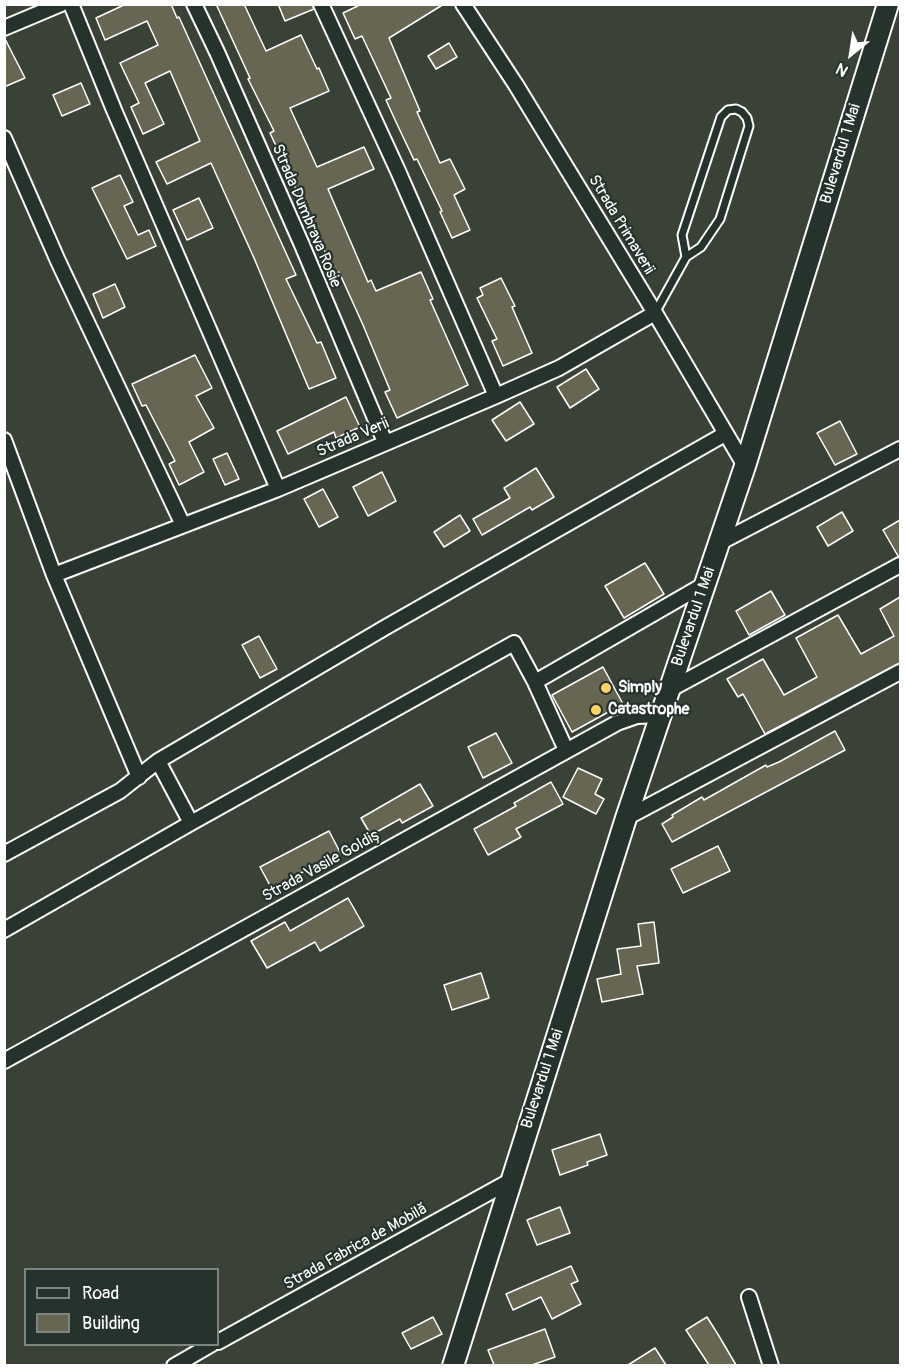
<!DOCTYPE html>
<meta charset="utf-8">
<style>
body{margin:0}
#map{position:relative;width:905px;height:1370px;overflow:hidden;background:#3a4238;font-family:Pangolin,sans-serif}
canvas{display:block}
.frame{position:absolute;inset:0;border:6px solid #fff;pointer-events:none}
.legend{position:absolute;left:24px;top:1268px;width:195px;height:78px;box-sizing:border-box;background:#26332d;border:2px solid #7d8581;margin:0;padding:8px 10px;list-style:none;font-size:18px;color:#fff}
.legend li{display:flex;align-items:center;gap:12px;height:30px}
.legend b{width:30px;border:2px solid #7d8581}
.north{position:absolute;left:821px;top:24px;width:60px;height:60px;-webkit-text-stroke:4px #26332d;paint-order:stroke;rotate:210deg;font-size:16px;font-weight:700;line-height:24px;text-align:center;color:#fff}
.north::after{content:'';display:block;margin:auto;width:21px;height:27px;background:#fff;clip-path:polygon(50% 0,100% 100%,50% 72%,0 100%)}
</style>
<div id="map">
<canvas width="905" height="1370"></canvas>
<div class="frame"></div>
<ul class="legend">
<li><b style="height:8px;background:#26332d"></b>Road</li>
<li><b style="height:16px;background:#676652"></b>Building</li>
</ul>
<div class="north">N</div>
</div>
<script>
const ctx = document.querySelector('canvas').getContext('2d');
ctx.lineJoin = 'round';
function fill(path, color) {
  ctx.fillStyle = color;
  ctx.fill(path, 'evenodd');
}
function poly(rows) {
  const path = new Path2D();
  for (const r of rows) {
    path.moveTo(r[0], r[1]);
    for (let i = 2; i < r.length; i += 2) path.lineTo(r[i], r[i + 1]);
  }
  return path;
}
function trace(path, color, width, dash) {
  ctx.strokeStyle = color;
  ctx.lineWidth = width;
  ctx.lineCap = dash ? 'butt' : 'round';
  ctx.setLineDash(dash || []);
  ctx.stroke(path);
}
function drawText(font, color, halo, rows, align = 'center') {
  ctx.font = font + ' Pangolin,sans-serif';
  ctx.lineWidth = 4.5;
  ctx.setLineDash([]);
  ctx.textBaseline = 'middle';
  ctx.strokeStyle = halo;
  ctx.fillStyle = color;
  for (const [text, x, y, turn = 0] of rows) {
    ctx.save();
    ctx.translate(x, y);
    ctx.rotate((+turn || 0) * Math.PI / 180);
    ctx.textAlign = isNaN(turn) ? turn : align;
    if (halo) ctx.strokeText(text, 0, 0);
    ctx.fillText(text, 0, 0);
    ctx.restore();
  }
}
const building = poly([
 [126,4,171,4,177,18,179,17,296,275,286,279,317,343,321,342,336,378,309,389,254,258,211,163,167,184,156,162,200,141,170,71,145,83,164,124,143,134,131,107,139,103,120,63,158,45,147,21,105,40,96,18,126,4],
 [216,4,244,4,266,51,301,35,317,69,319,68,329,91,290,108,317,167,364,147,374,169,328,189,368,282,371,280,376,291,421,272,433,299,430,300,468,385,397,418,385,392,390,390,363,325,339,272,335,274,294,185,270,133,274,131,248,79,250,78,216,4],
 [278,4,312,4,314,9,285,21,278,4],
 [362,4,444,4,389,38,420,111,417,112,440,163,450,159,465,189,454,195,470,230,452,238,440,212,442,211,417,159,414,160,396,122,386,100,391,98,362,36,355,39,343,13,362,4],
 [4,37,25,78,4,87,4,37],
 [449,43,457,57,436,69,428,56,449,43],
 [81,83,90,104,62,116,53,95,81,83],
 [120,175,133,202,124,206,138,235,149,230,156,246,127,259,92,188,120,175],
 [199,198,213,228,187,240,173,210,199,198],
 [501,278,515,306,512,307,532,353,503,366,492,341,497,339,477,298,483,295,480,288,501,278],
 [115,284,125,307,103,318,93,294,115,284],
 [195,355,212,388,196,396,214,428,189,442,204,472,179,485,169,464,175,461,146,405,142,406,132,384,195,355],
 [586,369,599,389,570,408,557,387,586,369],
 [346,397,360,427,336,438,334,432,288,454,277,431,346,397],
 [520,402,534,424,506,441,492,420,520,402],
 [840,421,857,454,835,465,817,433,840,421],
 [227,453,239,479,225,485,213,459,227,453],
 [536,468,554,497,532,510,530,507,482,535,473,519,510,498,504,488,536,468],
 [382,472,396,501,368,516,353,487,382,472],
 [323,489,338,517,319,527,304,499,323,489],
 [842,512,853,531,828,546,817,527,842,512],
 [460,515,470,531,444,547,434,532,460,515],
 [900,520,900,556,898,556,883,530,900,520],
 [645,563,664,594,624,618,605,586,645,563],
 [771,591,785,615,749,635,736,611,771,591],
 [900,597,900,663,765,734,743,694,738,697,727,679,763,659,784,695,817,677,796,638,838,615,861,654,894,636,880,609,900,597],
 [259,636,277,669,260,678,242,645,259,636],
 [603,667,623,704,572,732,552,695,603,667],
 [835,731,845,750,672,842,662,824,673,817,672,815,702,797,704,800,766,765,767,767,779,762,835,731],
 [496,733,512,763,483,778,468,747,496,733],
 [578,768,602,779,595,794,604,799,596,814,563,797,578,768],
 [551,782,563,804,516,829,521,837,488,855,474,829,516,806,514,803,551,782],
 [420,784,433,806,402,823,400,819,371,835,361,818,420,784],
 [329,831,341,854,321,866,319,863,272,889,260,867,329,831],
 [718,846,730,871,683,893,671,869,718,846],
 [348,898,364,926,320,951,315,942,267,968,251,941,285,922,290,931,348,898],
 [654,922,659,963,637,966,643,994,602,1002,597,979,621,974,617,949,641,946,638,924,654,922],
 [481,973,489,998,452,1010,444,985,481,973],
 [600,1134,607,1155,587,1162,588,1165,560,1175,552,1150,600,1134],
 [560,1207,570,1233,537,1245,527,1220,560,1207],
 [571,1266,578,1281,571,1284,581,1304,552,1319,541,1297,513,1310,506,1294,571,1266],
 [433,1317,442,1334,411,1349,402,1333,433,1317],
 [707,1317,719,1336,736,1365,709,1365,686,1330,707,1317],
 [545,1329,555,1357,532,1365,494,1365,488,1350,545,1329],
 [655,1348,666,1365,628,1365,655,1348]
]);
const service = poly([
 [655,313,686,257,701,247,720,219,749,126,747,118,742,112,736,109,728,110,721,117,682,235,686,257]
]);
const minor = poly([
 [71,4,114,110,278,489],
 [194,4,217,52,302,245,385,442],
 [321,4,398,171,496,396],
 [463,4,516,85,655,313,745,466],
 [4,28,61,4],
 [4,138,58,261,183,525],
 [4,440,54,575,139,777],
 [719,543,900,449],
 [54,575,278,489,496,396,559,368,655,313],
 [535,682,566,750],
 [669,690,900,565],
 [158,761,191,823],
 [626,818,900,672],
 [4,854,120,791,158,761,386,627,725,434],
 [4,930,191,823,514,643,535,682,705,584],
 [4,1061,617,723,637,716,661,715],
 [749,1297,771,1366],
 [218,1342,510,1181],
 [174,1366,212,1344]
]);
const secondary = poly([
 [453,1366,626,818,745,466,888,4]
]);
const markers = [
 [606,688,6,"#ffd166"],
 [596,710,6,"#ffd166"]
];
const streetNames = [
 ["Bulevardul 1 Mai",841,154,-73],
 ["Strada Dumbrava Rosie",306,216,67],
 ["Strada Primaverii",621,225,59],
 ["Strada Verii",353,438,-23],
 ["Bulevardul 1 Mai",694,617,-71],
 ["Strada Vasile Goldiș",322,866,-29],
 ["Bulevardul 1 Mai",543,1079,-72],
 ["Strada Fabrica de Mobilă",356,1247,-29]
];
const poiNames = [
 ["Simply",618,688],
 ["Catastrophe",608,710]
];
fill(building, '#676652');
trace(building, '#fff', 1.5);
trace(service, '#fff', 11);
trace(minor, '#fff', 18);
trace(secondary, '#fff', 24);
trace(service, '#26332d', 7);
trace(minor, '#26332d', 14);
trace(secondary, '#26332d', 20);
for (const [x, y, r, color] of markers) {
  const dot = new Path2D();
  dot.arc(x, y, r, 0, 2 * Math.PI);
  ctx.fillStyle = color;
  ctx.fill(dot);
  trace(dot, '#26332d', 2);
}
drawText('16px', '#fff', '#26332d', streetNames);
drawText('bold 16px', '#fff', '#26332d', poiNames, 'left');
</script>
